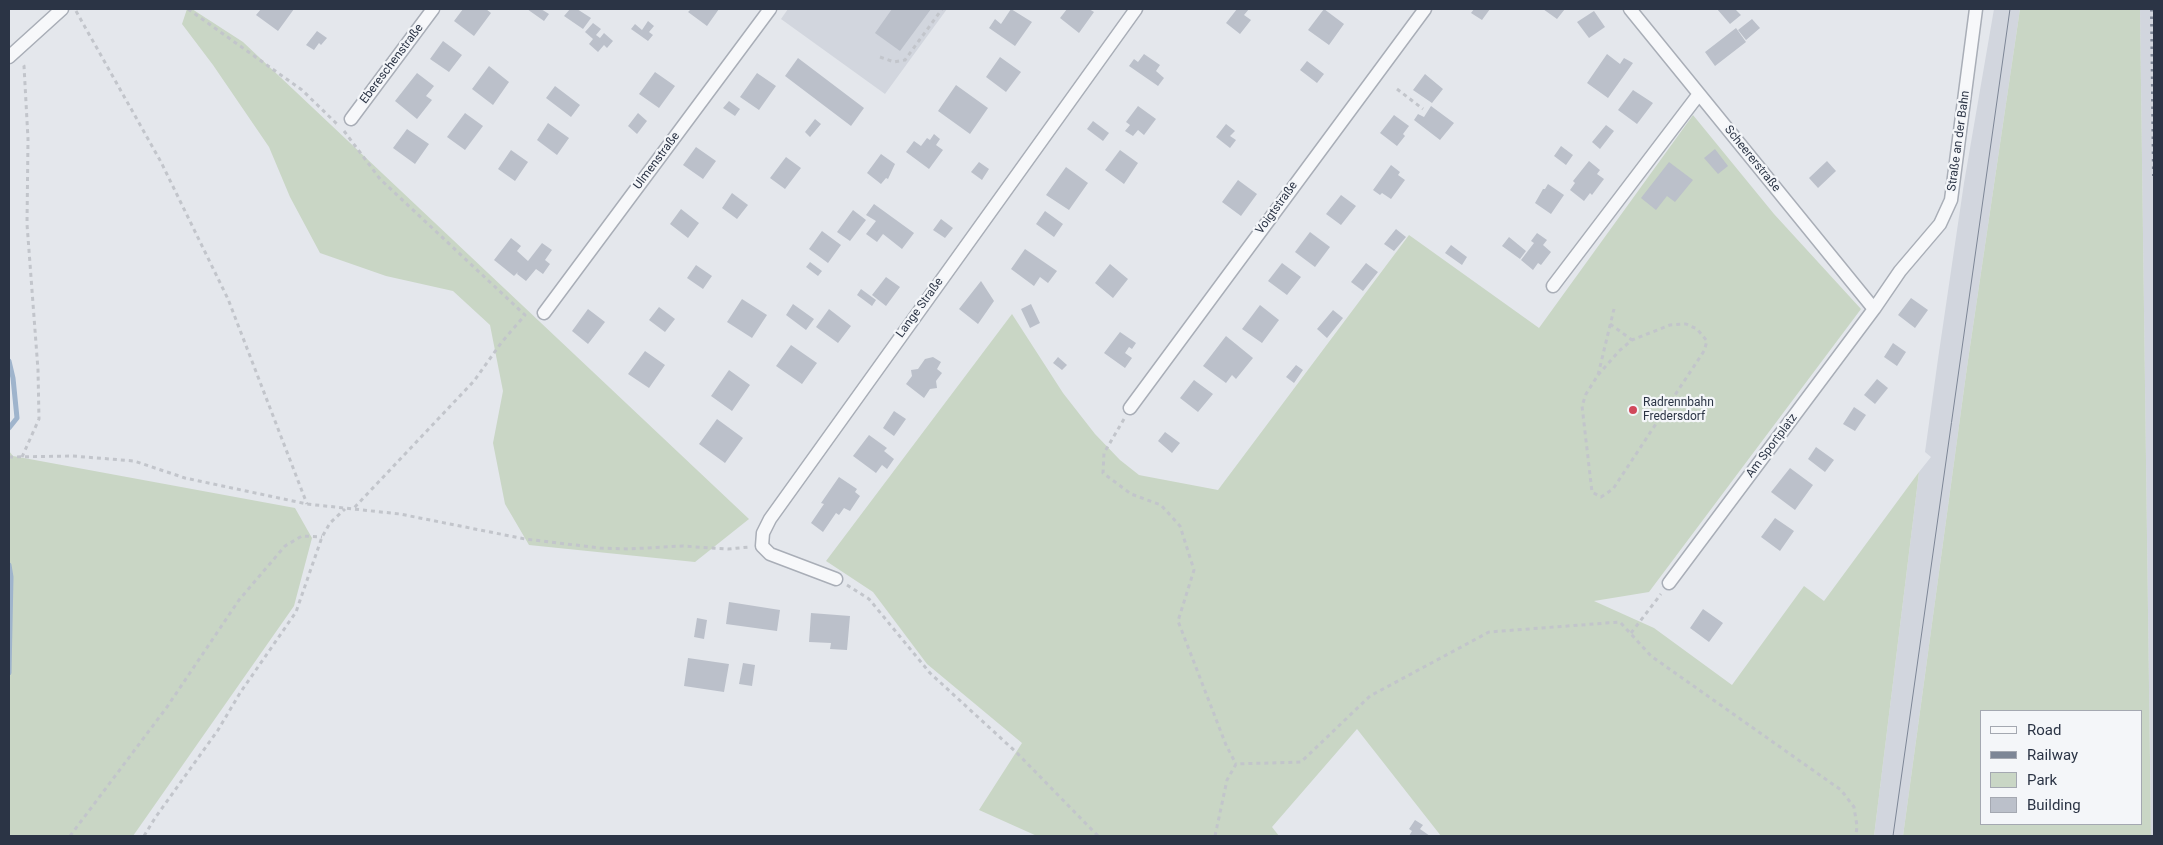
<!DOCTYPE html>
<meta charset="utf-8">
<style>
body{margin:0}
#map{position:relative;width:2163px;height:845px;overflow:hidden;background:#e4e7ec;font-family:Roboto,sans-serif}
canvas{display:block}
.frame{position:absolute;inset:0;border:10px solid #2b3445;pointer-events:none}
.legend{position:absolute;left:1980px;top:710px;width:162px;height:115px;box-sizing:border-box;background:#f4f6f9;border:1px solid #a4a8b1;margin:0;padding:6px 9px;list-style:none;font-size:15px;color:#2b3445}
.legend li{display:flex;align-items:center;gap:10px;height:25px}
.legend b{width:25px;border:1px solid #a4a8b1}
</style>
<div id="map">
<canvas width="2163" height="845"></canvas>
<div class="frame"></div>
<ul class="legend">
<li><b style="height:6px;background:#f7f8fa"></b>Road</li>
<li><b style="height:6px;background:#7d8696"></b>Railway</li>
<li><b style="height:14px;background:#c9d6c5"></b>Park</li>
<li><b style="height:14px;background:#bbc0ca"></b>Building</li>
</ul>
</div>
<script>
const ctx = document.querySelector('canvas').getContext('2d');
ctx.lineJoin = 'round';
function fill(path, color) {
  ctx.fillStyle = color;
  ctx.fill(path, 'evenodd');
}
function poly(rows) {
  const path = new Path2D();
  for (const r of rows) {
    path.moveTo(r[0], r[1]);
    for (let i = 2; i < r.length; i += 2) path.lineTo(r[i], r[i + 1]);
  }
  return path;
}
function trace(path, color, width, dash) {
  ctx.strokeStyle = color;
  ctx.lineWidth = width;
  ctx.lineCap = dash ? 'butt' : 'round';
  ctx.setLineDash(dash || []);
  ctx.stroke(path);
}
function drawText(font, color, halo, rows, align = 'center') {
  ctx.font = font + ' Roboto,sans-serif';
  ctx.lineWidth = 4.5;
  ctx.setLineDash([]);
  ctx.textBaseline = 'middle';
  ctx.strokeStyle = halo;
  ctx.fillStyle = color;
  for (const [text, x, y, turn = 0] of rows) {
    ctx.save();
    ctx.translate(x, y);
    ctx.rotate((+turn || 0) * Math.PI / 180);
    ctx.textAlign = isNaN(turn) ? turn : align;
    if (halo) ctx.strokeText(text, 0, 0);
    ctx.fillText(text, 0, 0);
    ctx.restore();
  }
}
const built = poly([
 [788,9,947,9,885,94,781,19],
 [1994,9,2020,9,1967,367,1903,836,1874,836,1919,472,1931,457,1925,452,1938,359,1964,183],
 [2140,9,2154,9,2154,836,2151,836]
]);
const green = poly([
 [187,9,192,9,243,42,749,519,695,562,529,545,505,504,493,443,503,391,490,325,453,291,386,276,320,253,290,197,269,147,213,65,182,24],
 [2020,9,2140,9,2151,836,1903,836,1967,367],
 [2142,711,2142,824,1982,824,1982,711],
 [1693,115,1774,214,1861,309,1649,592,1594,601,1654,628,1732,685,1804,586,1824,601,1919,472,1874,836,1441,836,1357,729,1272,827,1279,836,1037,836,979,810,1022,743,927,664,873,592,826,561,1012,314,1063,393,1095,434,1120,460,1139,475,1144,476,1218,490,1409,235,1539,328],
 [9,451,13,456,295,508,312,538,294,606,133,836,9,836]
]);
const stream = poly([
 [9,361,13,378,17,418,9,428],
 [9,565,11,577,9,673]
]);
const building = poly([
 [261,9,294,9,278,31,256,15],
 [463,9,486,9,491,13,474,36,454,21],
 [527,9,541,9,549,14,544,21],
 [570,9,577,9,591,18,583,29,564,16],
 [691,9,719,9,707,26,688,12],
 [892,9,931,9,900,51,875,33],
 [1011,9,1032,22,1015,46,989,28,995,19,1001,24],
 [1067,9,1089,9,1094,12,1079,33,1060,18],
 [1237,9,1249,9,1244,15,1251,20,1240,34,1226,23],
 [1324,9,1344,24,1329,45,1308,30],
 [1474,9,1490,9,1482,20,1471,13],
 [1543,9,1565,9,1557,19],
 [1717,9,1737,9,1736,10,1741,15,1730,24],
 [1594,11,1605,27,1589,38,1577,22],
 [1752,19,1760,28,1746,40,1738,30],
 [648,21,654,26,649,32,653,35,648,41,631,29,635,24,642,30],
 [593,23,601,29,596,35,600,38,604,33,613,41,607,48,604,45,598,52,589,44,593,39,585,32],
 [1736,28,1746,42,1715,66,1705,52],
 [317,31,327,38,321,45,319,43,314,50,306,45],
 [443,41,462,55,449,72,430,59],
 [1144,54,1160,65,1156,71,1164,78,1158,86,1129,66,1134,59,1138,62],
 [1607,54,1620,64,1624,58,1633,63,1608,98,1587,83],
 [1000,57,1021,72,1006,92,986,77],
 [798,58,864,108,851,126,785,76],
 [1307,61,1324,74,1317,83,1300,70],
 [489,66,509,82,493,105,472,89],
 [655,72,675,86,659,108,639,94],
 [417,73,434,86,426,96,432,100,417,119,395,101],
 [757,73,776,86,759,110,740,97],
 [1425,74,1443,89,1432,103,1413,90],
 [956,85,988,108,970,134,938,111],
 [555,86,580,105,571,117,546,98],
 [1633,90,1653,103,1637,124,1618,110],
 [729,101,740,109,735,116,723,108],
 [1138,106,1156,119,1144,135,1138,130,1133,136,1125,131,1130,125,1126,122],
 [1431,106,1454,123,1440,140,1414,120,1418,114,1424,117],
 [465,113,483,126,465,150,447,137],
 [638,113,647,121,637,134,628,126],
 [1394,115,1409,126,1403,134,1405,136,1397,146,1380,133],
 [815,119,821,124,810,137,805,132],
 [1093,121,1109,133,1103,141,1087,129],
 [548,123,569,138,557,155,537,140],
 [1226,124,1235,131,1230,136,1236,140,1230,148,1216,137],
 [1606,125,1614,131,1600,149,1592,142],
 [407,129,429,144,415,164,393,148],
 [934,134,940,139,936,145,943,150,929,169,906,152,914,141,921,146,927,138,930,140],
 [1561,146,1573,155,1566,165,1554,156],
 [696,147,716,161,703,179,683,165],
 [1715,149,1728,166,1718,174,1704,158],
 [511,150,528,162,515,181,498,169],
 [1120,150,1138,163,1124,184,1105,170],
 [881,154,895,164,888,179,886,178,881,184,867,173],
 [786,157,801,168,785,189,770,178],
 [1589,161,1600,170,1597,174,1604,179,1592,195,1590,193,1584,201,1570,190,1575,183,1573,181],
 [1827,161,1836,171,1818,188,1809,178],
 [979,162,989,169,982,180,971,172],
 [1669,162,1693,180,1675,202,1667,196,1656,210,1641,198],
 [1391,165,1400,172,1398,175,1405,180,1391,199,1382,193,1380,195,1373,190],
 [1066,167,1088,183,1069,210,1046,195],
 [1238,180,1257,194,1241,216,1222,202],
 [1548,184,1564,195,1551,214,1535,203,1543,189,1545,189],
 [732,193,748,205,737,219,722,208],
 [1341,195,1356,206,1341,225,1326,214],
 [874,204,914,233,902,249,883,234,877,242,866,234,876,221,866,215],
 [681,209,699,223,688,238,670,224],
 [853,210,866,220,850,241,837,232],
 [1045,211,1063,224,1054,237,1036,224],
 [941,219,953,228,945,238,933,230],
 [1396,229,1406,237,1394,251,1384,244],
 [822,231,841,245,828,263,809,249],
 [1310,232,1330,247,1315,267,1295,252],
 [1537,233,1547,240,1543,245,1551,252,1541,265,1538,263,1533,270,1521,260,1534,243,1531,241],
 [1509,237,1526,251,1520,259,1502,246],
 [511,238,521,246,517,251,528,261,542,243,552,250,545,260,550,264,543,274,536,269,526,281,517,274,518,272,514,276,494,260],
 [1451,245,1467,257,1462,265,1445,253],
 [1025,249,1057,271,1048,283,1040,277,1034,286,1011,269],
 [810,262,822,271,818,276,806,267],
 [1282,263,1301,277,1287,295,1268,281],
 [1366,263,1378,272,1363,291,1351,282],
 [1110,264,1128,279,1113,298,1095,283],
 [696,265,712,276,703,289,687,278],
 [886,277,900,287,886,306,872,295],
 [981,281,994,301,978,324,959,309],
 [861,289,876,300,872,306,857,295],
 [1911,298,1928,310,1915,328,1898,315],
 [742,299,767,315,752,338,727,322],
 [793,304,814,319,806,330,786,315],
 [1031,304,1040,323,1030,328,1021,309],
 [1260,305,1279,320,1262,343,1242,329],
 [659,307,675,319,665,332,649,320],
 [588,309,605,322,588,344,572,331],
 [829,309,851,326,838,343,816,327],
 [1333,310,1343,318,1327,338,1317,329],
 [1120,332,1136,343,1132,349,1129,347,1125,353,1132,358,1125,368,1104,353],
 [1226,336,1253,358,1236,379,1232,375,1226,383,1203,366],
 [1893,343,1906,352,1897,366,1884,357],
 [791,345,817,363,802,384,776,366],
 [645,351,665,365,649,388,628,374],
 [933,357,941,362,937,369,942,373,936,381,937,388,930,389,924,398,906,384,912,376,911,370,918,369,925,359],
 [1058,357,1067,365,1062,370,1053,363],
 [1296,365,1303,370,1294,383,1286,377],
 [729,370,750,385,732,411,711,396],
 [1877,379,1888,388,1875,404,1864,395],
 [1194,380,1213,394,1198,412,1180,398],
 [1854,407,1866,415,1855,431,1843,424],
 [894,411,906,419,894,436,883,428],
 [717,419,743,438,725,463,699,444],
 [1165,432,1180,443,1172,453,1158,441],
 [869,435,887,448,884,451,894,459,887,469,882,465,876,473,853,456],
 [1816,447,1834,460,1825,472,1808,459],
 [1790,468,1813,485,1795,510,1771,492],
 [839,477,857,489,855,492,860,496,850,511,844,508,839,515,836,513,823,532,811,523,824,504,821,503],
 [1775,518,1794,531,1780,551,1761,537],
 [729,602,780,610,777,631,726,624],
 [1703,609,1723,623,1709,642,1690,628],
 [811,613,850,616,847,650,830,649,831,643,809,642],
 [697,618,707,620,704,639,694,637],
 [688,658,729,664,724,692,684,686],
 [743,663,755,665,752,686,739,684],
 [1415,820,1423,825,1420,829,1430,836,1409,836,1412,831,1409,829]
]);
const path = poly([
 [188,9,302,90,338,125],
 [76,11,161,162,228,299,307,504],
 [880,57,894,62,905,60,942,9],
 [1397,89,1423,109],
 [344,131,380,179,525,315,501,343,474,381,353,509],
 [1610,324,1632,340],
 [1598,375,1619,351,1632,340,1670,325,1686,324,1697,329,1707,341,1704,351,1613,489,1601,497,1592,492,1582,406,1586,394,1598,375,1614,309],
 [1124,419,1104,453,1103,473,1131,494,1161,505,1180,526,1194,570,1178,621,1226,745,1236,764],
 [9,457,73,456,134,461,185,478,307,504,400,514,525,539,600,548,628,549,682,546,728,549,749,547],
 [22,457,39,419,38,370,27,224,28,139,24,66,22,62],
 [847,585,869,599,930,673,1017,753,1098,836],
 [1631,633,1661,594],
 [70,836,167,707,239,600,285,546,302,536,322,537],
 [144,836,155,818,218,730,240,693,296,612,322,537,330,523,345,509],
 [1215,836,1227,780,1236,764,1301,762,1370,696,1489,632,1620,622,1651,656,1841,790,1854,807,1857,826,1856,836]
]);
const minor = poly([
 [1630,9,1874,309],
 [9,57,62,9],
 [351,119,433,9],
 [1553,286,1699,94],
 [544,313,770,9],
 [1130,408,1425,9],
 [836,579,770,554,762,546,763,533,770,519,1136,9],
 [1669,583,1874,309,1900,271,1940,224,1951,200,1976,9]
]);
const tram = poly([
 [1893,836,2010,9]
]);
const rail = poly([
 [2152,9,2154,176]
]);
const markers = [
 [1633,410,5,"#d1495b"]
];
const streetNames = [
 ["Ebereschenstraße",392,64,-53],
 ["Straße an der Bahn",1959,141,-82],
 ["Scheererstraße",1752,159,51],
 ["Ulmenstraße",657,161,-53],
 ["Voigtstraße",1277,208,-54],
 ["Lange Straße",920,308,-54],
 ["Am Sportplatz",1772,446,-53]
];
const poiNames = [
 ["Radrennbahn",1643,403],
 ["Fredersdorf",1643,417]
];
fill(built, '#d2d6de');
fill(green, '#c9d6c5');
trace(stream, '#9fb4cc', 5);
fill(building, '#bbc0ca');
trace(minor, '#a9aeb7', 15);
trace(path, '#c2c5cb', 3, [4, 4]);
trace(minor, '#f7f8fa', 12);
trace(tram, '#7d8696', 1);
trace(rail, '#7d8696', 4, [2.5, 5]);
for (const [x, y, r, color] of markers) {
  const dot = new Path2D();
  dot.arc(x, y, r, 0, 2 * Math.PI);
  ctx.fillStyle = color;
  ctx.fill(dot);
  trace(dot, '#f4f6f9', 2);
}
drawText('12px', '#2b3445', '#f4f6f9', streetNames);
drawText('12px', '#2b3445', '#f4f6f9', poiNames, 'left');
</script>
